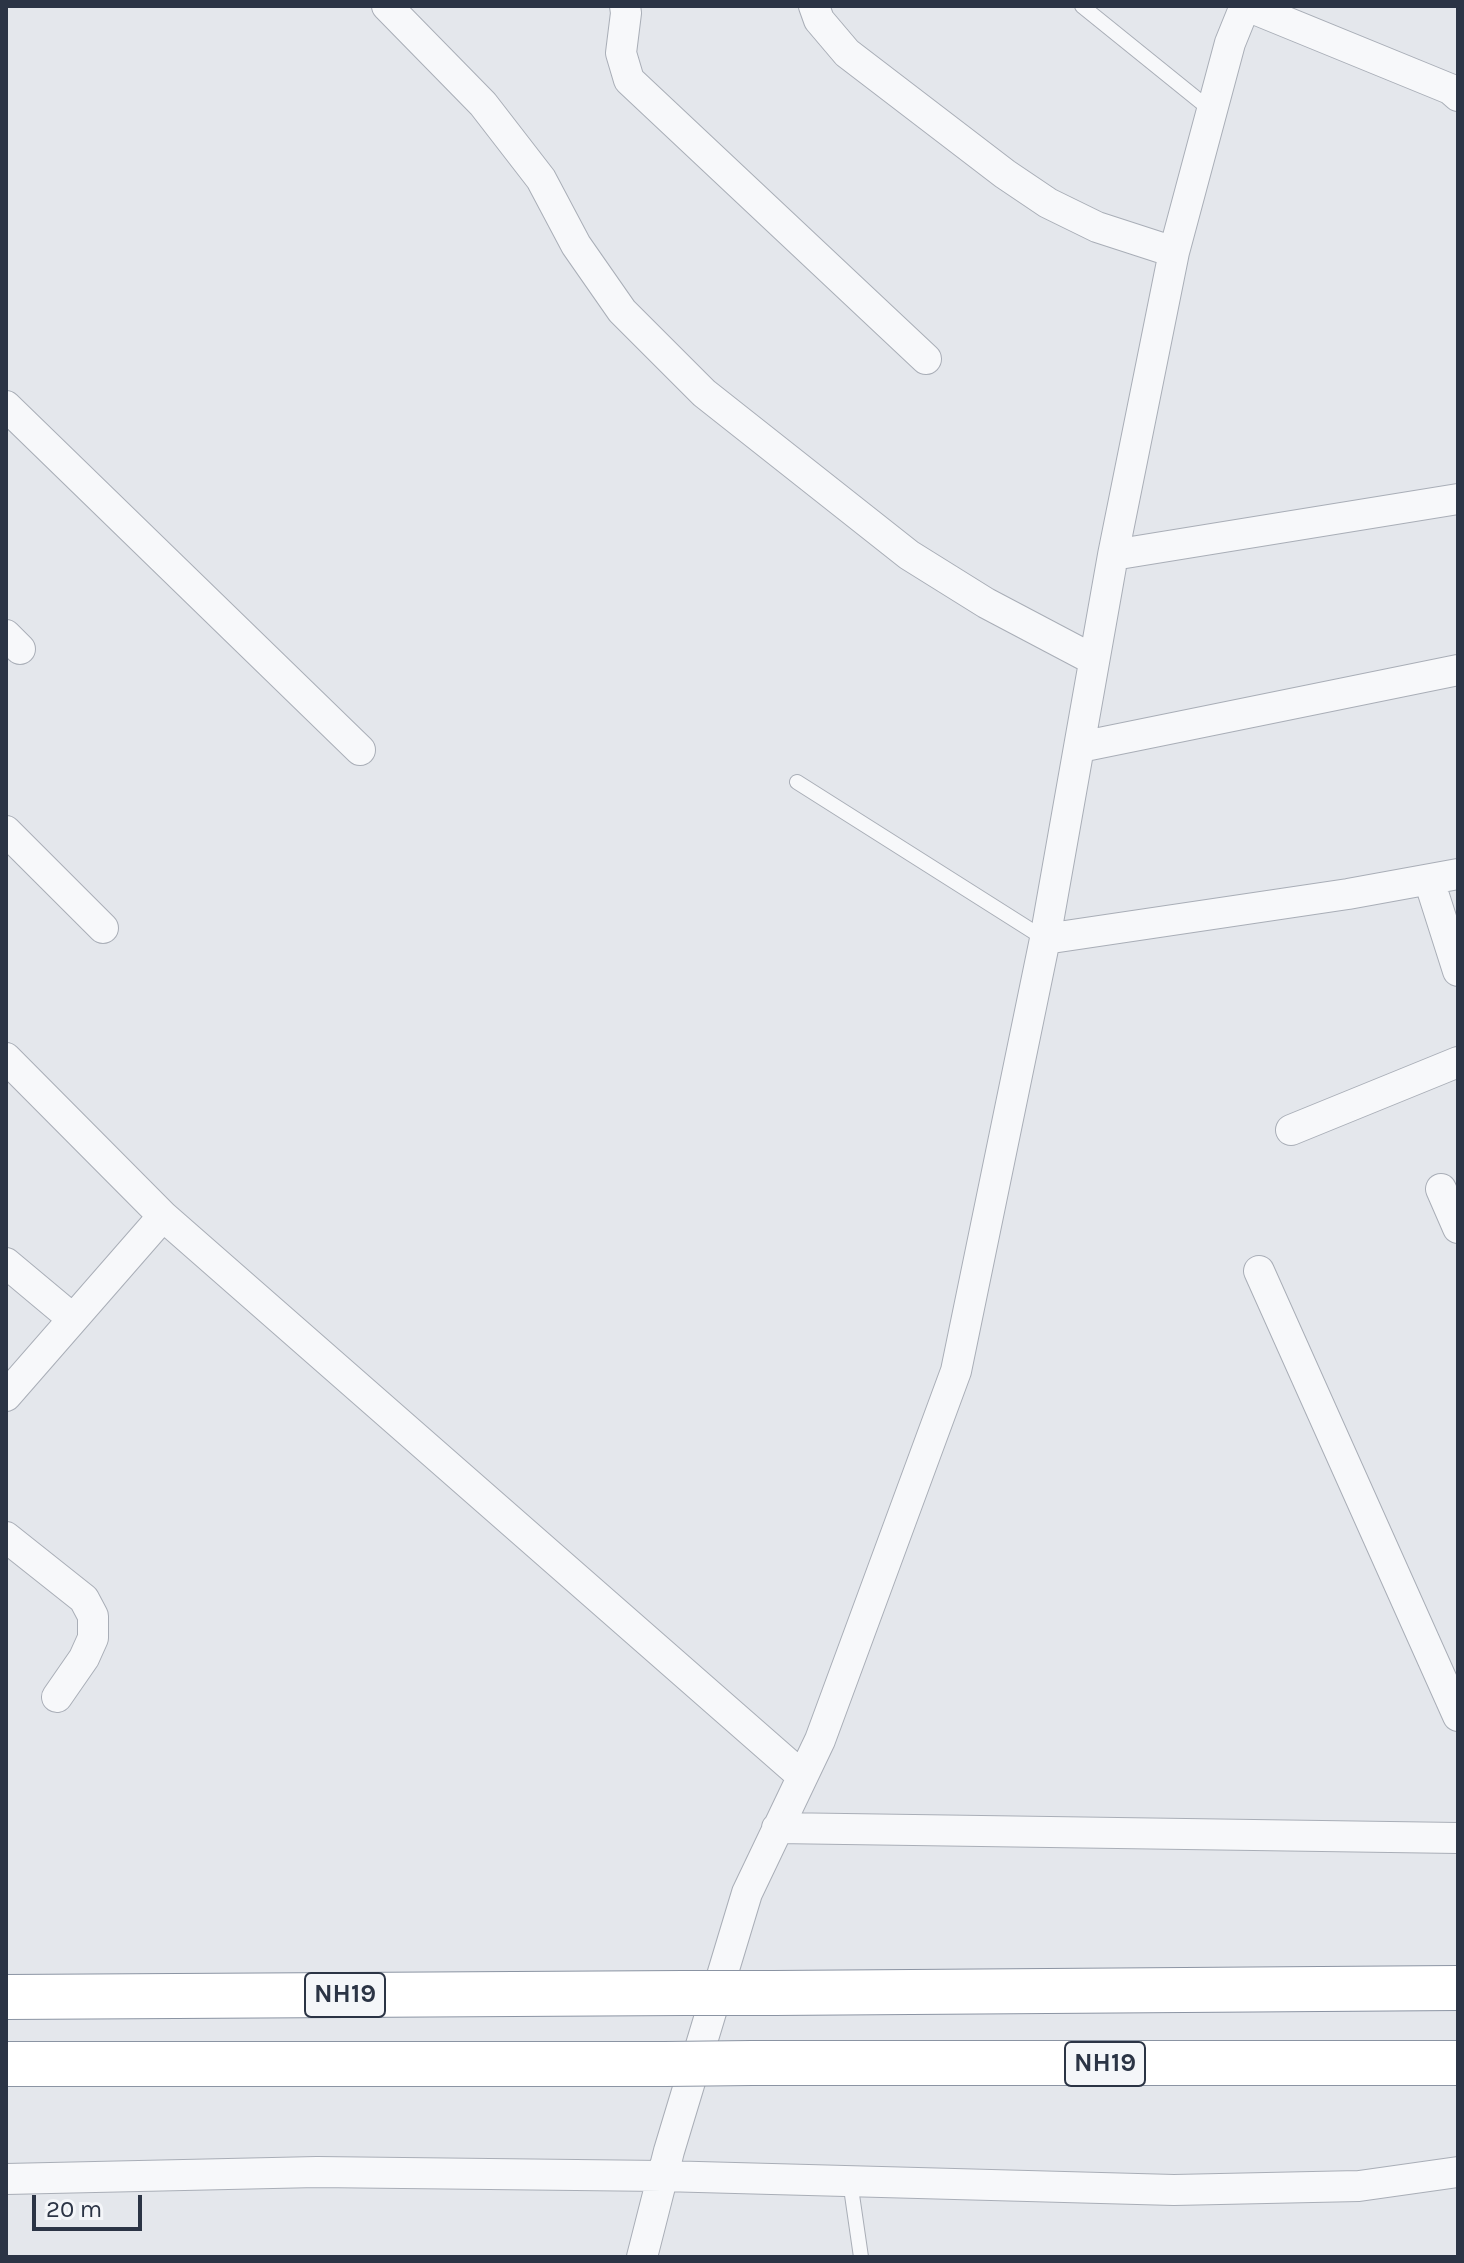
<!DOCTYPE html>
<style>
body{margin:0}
#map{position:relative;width:1464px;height:2263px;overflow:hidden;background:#e4e7ec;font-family:Karla,sans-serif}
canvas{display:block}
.frame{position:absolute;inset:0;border:8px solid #2b3445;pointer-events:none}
.scale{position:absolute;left:32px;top:2195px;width:110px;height:36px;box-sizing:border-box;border:4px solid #2b3445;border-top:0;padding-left:10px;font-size:24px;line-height:28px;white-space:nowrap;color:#2b3445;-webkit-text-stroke:6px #f4f6f9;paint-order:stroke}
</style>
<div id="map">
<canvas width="1464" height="2263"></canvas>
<div class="frame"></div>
<div class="scale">20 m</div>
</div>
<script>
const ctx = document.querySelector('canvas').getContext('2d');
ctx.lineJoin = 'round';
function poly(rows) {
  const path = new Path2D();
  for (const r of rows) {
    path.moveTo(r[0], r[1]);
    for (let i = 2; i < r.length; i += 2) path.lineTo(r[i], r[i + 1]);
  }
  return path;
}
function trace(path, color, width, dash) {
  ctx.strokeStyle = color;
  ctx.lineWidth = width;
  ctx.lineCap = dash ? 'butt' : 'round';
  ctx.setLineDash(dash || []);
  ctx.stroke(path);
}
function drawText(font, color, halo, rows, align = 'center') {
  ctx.font = font + ' Karla,sans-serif';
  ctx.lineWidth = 6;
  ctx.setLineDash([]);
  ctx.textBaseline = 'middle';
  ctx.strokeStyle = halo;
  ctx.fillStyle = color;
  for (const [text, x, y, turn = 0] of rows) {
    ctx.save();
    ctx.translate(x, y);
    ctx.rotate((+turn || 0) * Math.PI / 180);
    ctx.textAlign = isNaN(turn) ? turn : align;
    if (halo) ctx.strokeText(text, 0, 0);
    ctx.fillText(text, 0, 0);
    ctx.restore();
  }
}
const service = poly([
 [1082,6,1212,111],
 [797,782,1045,939],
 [850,2181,861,2257]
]);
const minor = poly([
 [387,6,483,104,541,179,576,245,622,311,704,393,909,555,986,603,1094,660],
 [625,6,626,13,621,53,629,80,926,359],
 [814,6,819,20,847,53,1005,174,1048,203,1097,227,1174,252],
 [1247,6,1450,89,1458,96],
 [6,406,360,750],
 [1113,555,1458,499],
 [6,635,20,649],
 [1080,747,1458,670],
 [6,831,103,928],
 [1429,880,1458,971],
 [1045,939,1348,894,1458,874],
 [6,1058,163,1216,802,1776],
 [1291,1130,1458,1062],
 [1441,1189,1458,1228],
 [6,1263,73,1319],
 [1259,1271,1458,1716],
 [6,1396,163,1216],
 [6,1537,84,1599,93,1616,93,1638,84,1658,57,1697],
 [777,1828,1458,1838],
 [6,2179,317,2172,662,2176,1174,2190,1359,2186,1458,2172],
 [642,2257,669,2151,747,1893,820,1740,956,1371,1045,939,1113,555,1174,252,1230,43,1245,6]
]);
const trunk = poly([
 [774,1993,1458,1988],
 [6,1997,684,1993],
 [752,2063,1458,2063],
 [6,2064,665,2064]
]);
const trunkBridge = poly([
 [684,1993,774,1993],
 [665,2064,752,2063]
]);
const shields = [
 [345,1995,80],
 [1105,2064,80]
];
const shieldNames = [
 ["NH19",345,1995],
 ["NH19",1105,2064]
];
trace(service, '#a9aeb7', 16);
trace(minor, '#a9aeb7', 32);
trace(trunk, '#8b94a3', 46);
trace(service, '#f7f8fa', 14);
trace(minor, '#f7f8fa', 30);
trace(trunk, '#fff', 44);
trace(trunkBridge, '#8b94a3', 46, []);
trace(trunkBridge, '#fff', 44);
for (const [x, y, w] of shields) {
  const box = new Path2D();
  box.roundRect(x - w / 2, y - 22, w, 44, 6);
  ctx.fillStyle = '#f4f6f9';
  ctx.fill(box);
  trace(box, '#2b3445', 2);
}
drawText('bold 26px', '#2b3445', null, shieldNames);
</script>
